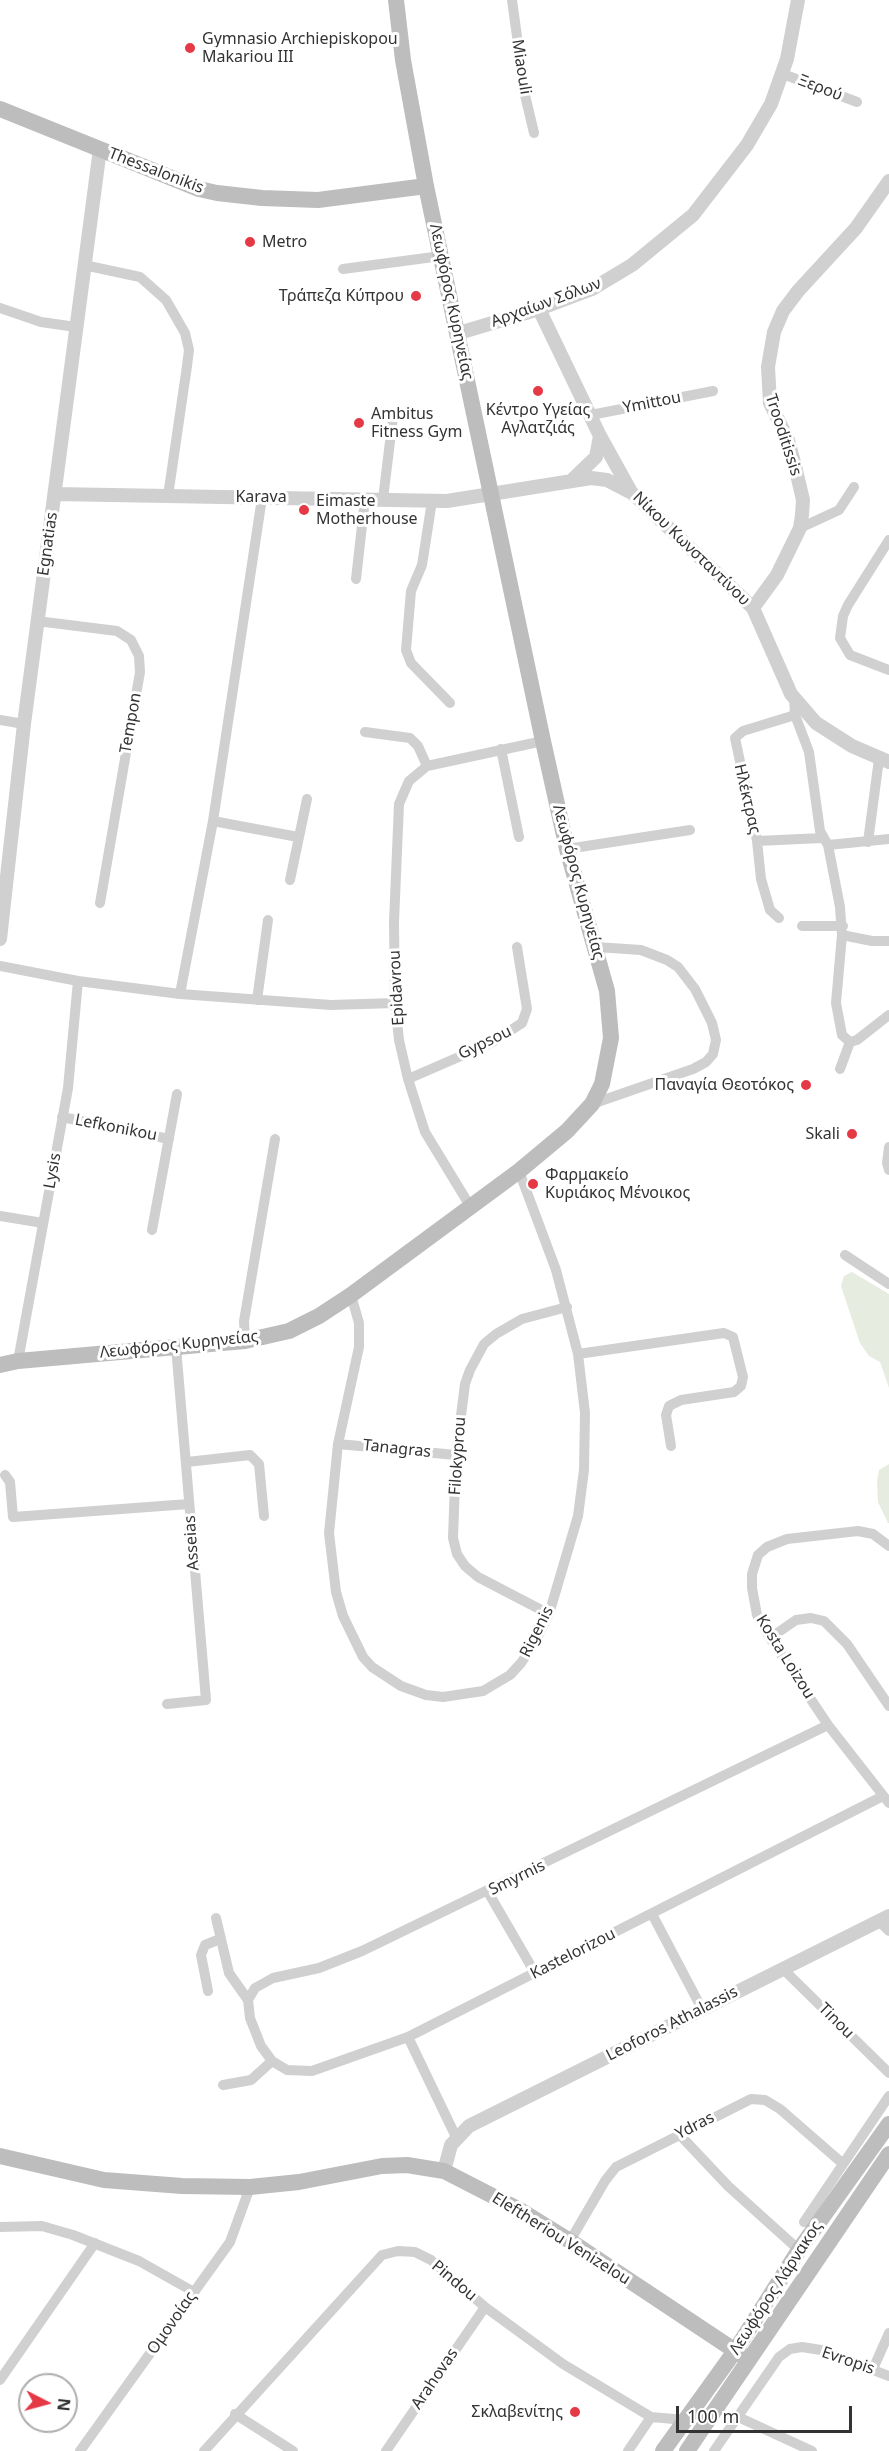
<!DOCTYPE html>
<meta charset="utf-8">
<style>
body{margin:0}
#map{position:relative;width:889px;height:2451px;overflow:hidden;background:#fff;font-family:"Noto Sans",sans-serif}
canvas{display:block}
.north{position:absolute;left:18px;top:2373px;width:60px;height:60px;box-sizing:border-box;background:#fff;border:2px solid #adadad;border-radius:50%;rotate:96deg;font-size:16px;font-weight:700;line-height:24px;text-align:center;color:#333}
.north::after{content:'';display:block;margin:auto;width:21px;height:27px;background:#e63946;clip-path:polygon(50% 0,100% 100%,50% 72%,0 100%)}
.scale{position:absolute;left:676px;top:2406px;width:176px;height:27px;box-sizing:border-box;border:3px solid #333;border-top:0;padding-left:8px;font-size:18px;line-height:21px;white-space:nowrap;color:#333;-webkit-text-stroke:4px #fff;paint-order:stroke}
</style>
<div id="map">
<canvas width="889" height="2451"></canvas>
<div class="north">N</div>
<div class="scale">100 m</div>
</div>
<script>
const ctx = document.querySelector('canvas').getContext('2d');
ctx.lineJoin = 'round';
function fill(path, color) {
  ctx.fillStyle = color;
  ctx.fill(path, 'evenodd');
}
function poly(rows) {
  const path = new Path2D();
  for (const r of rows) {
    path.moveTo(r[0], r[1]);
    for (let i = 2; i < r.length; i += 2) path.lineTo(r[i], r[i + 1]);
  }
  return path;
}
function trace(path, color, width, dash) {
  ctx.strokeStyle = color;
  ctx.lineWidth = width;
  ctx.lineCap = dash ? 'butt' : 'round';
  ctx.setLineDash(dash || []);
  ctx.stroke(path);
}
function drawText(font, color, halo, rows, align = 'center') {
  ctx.font = font + ' "Noto Sans",sans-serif';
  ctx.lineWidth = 6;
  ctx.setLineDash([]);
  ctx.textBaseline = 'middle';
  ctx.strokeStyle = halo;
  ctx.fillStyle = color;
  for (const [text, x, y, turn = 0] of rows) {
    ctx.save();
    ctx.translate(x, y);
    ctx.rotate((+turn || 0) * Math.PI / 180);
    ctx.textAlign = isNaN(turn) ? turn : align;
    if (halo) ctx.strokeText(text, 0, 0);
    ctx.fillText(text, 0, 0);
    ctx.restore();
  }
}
const green = poly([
 [852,1272,889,1294,889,1388,880,1362,869,1356,860,1343,841,1286,844,1276],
 [889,1464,889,1523,888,1523,878,1502,877,1481,879,1470]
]);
const minor = poly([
 [512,0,525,95,534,133],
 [783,74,857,102],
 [84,265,140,277,166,300,185,333,189,350,187,366,168,496],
 [343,269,441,256],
 [0,308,41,322,76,327],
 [591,415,713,391],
 [383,499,393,417],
 [432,501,422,565,411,591,406,650,411,663,450,703],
 [800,528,839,510,854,487],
 [889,540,848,605,843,616,840,638,850,655,889,670],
 [356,579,365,499],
 [37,621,117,631,131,640,139,656,140,672,100,903],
 [794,698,795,715,809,752,820,831,828,845,840,907,842,935,836,1003,842,1035,850,1042],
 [0,720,24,724],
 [365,732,410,738,418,746,427,766],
 [501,749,519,837],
 [213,821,298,837],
 [757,841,822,838],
 [868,842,879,759],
 [828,845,889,839],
 [567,849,690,830],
 [290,880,307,799],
 [779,918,770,910,761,879,757,841,735,738,743,731,795,715],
 [802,926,843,926],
 [842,935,872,941,889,941],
 [0,966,78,981,180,994,331,1005,395,1003],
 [180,994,213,821,262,498],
 [257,1000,268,920],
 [850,1042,857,1040,889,1015],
 [840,1069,850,1042],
 [408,1079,491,1043,522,1023,527,1009,517,947],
 [592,1104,693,1069,706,1062,713,1054,716,1040,712,1023,695,989,678,967,667,960,641,950,596,947],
 [62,1117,169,1139],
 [889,1147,887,1163,889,1170],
 [470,1206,425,1132,408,1079,399,1040,395,1003,394,922,399,804,409,781,427,766,543,741],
 [0,1216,43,1223],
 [152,1230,177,1094],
 [845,1255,889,1284],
 [351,1295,359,1323,359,1347,338,1444,329,1533,336,1592,343,1616,363,1657,372,1667,401,1686,426,1695,443,1697,483,1691,510,1675,521,1663,534,1644,549,1614,578,1516,584,1470,585,1413,578,1354,556,1270,519,1171],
 [245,1341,244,1321,275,1139],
 [578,1354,724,1333,733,1337,743,1377,741,1386,734,1392,681,1400,669,1406,666,1415,671,1446],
 [18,1361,68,1088,78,981],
 [338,1444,456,1455],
 [187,1462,250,1455,259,1464,264,1516],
 [5,1475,10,1482,13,1517,189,1504],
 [889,1546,873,1534,858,1531,787,1539,767,1547,758,1555,752,1574,752,1588,757,1615,770,1638,828,1725,889,1803],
 [549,1614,478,1577,465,1566,457,1554,453,1538,456,1455,465,1384,470,1370,484,1344,496,1334,522,1319,567,1307],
 [770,1638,796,1620,811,1618,824,1621,847,1644,889,1706],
 [167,1704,206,1700,176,1347],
 [828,1725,362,1951,319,1968,273,1978,255,1988,248,2000,250,2018,261,2046,272,2061,287,2070,312,2071,408,2037,883,1796],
 [488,1892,535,1973],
 [652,1914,702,2009],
 [216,1918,229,1973,248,2000],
 [879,1921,889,1931],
 [783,1969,889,2073],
 [208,1991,201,1955,205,1945,220,1939],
 [408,2037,456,2137],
 [223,2085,251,2080,272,2061],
 [679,2134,728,2186,799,2250],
 [804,2222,889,2096],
 [0,2227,42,2226,73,2235,139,2261,194,2292],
 [570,2241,605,2181,616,2167,751,2099,765,2100,780,2109,842,2163],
 [873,2369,889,2333],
 [0,2380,95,2243],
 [235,2414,293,2451],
 [736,2416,812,2451],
 [80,2451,230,2242,250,2187],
 [204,2451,382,2255,398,2251,415,2252,431,2260,485,2307,563,2364,651,2417,685,2420],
 [386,2451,485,2307],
 [628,2451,651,2417],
 [714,2451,779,2357,790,2349,802,2347,821,2350,889,2376]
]);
const tertiary = poly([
 [539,309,600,436,631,492,753,608,791,694,816,723,852,746,889,762],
 [459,333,539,309,592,289,632,265,693,215,747,145,771,104,787,59,798,0],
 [573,479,596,457,600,436],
 [55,494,447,501,591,478,607,480,630,492],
 [753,608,777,575,800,528,802,515,803,500,795,466,788,440,770,403,768,367,774,332,783,311,798,291,856,228,889,181],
 [0,939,24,724,100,149],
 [444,2171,451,2145,469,2126,889,1916]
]);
const secondary = poly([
 [0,109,199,189,217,193,262,198,318,200,426,186],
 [0,1365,18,1361,245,1341,289,1331,319,1316,351,1295,519,1171,567,1131,592,1104,602,1084,611,1038,607,991,567,849,543,741,426,186,403,60,396,0],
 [0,2156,104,2180,182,2186,250,2187,299,2182,382,2166,407,2165,444,2171,520,2210,570,2241,749,2360],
 [663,2451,735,2351,799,2250,889,2124],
 [687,2451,889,2154]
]);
const markers = [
 [190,48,6,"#e63946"],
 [250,242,6,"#e63946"],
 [416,296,6,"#e63946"],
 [538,391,6,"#e63946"],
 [359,423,6,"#e63946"],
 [304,510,6,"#e63946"],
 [806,1085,6,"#e63946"],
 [852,1134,6,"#e63946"],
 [533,1184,6,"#e63946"],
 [575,2412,6,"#e63946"]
];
const poiNames = [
 ["Gymnasio Archiepiskopou",202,39],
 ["Makariou III",202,57],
 ["Metro",262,242],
 ["Τράπεζα Κύπρου",404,296,"right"],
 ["Κέντρο Υγείας",538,410,"center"],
 ["Αγλατζιάς",538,428,"center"],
 ["Ambitus",371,414],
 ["Fitness Gym",371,432],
 ["Eimaste",316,501],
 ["Motherhouse",316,519],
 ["Παναγία Θεοτόκος",794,1085,"right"],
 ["Skali",840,1134,"right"],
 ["Φαρμακείο",545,1175],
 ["Κυριάκος Μένοικος",545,1193],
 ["Σκλαβενίτης",563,2412,"right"]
];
const streetNames = [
 ["Miaouli",521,67,81],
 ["Ξερού",820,88,21],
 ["Thessalonikis",156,171,21],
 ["Λεωφόρος Κυρηνείας",451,302,78],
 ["Αρχαίων Σόλων",546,303,-20],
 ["Ymittou",652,403,-11],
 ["Trooditissis",783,435,72],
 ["Karava",261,497],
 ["Egnatias",48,544,-82],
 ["Νίκου Κωνσταντίνου",691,549,44],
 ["Tempon",131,723,-80],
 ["Ηλέκτρας",747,799,77],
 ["Λεωφόρος Κυρηνείας",578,882,75],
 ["Epidavrou",397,988,-93],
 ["Gypsou",485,1043,-26],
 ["Lefkonikou",116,1128,11],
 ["Lysis",53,1171,-80],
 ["Λεωφόρος Κυρηνείας",179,1345,-6],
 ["Tanagras",397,1449,6],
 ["Filokyprou",458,1456,-86],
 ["Asseias",192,1543,-94],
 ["Rigenis",537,1632,-63],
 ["Kosta Loizou",785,1657,58],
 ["Smyrnis",517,1878,-26],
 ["Kastelorizou",573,1954,-27],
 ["Tinou",836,2021,45],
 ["Leoforos Athalassis",672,2024,-27],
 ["Ydras",695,2126,-27],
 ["Eleftheriou Venizelou",561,2239,32],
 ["Pindou",454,2281,40],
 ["Λεωφόρος Λάρνακος",776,2288,-57],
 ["Ομονοίας",172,2323,-55],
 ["Evropis",848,2361,19],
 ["Arahovas",435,2379,-56]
];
fill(green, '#e6ecdf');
trace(minor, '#d0d0d0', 10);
trace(tertiary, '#d0d0d0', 14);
trace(secondary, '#bdbdbd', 16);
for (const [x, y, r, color] of markers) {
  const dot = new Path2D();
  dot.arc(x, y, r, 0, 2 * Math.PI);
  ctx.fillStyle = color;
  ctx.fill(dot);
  trace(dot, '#fff', 2);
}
drawText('16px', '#333', '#fff', poiNames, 'left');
drawText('16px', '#333', '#fff', streetNames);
</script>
